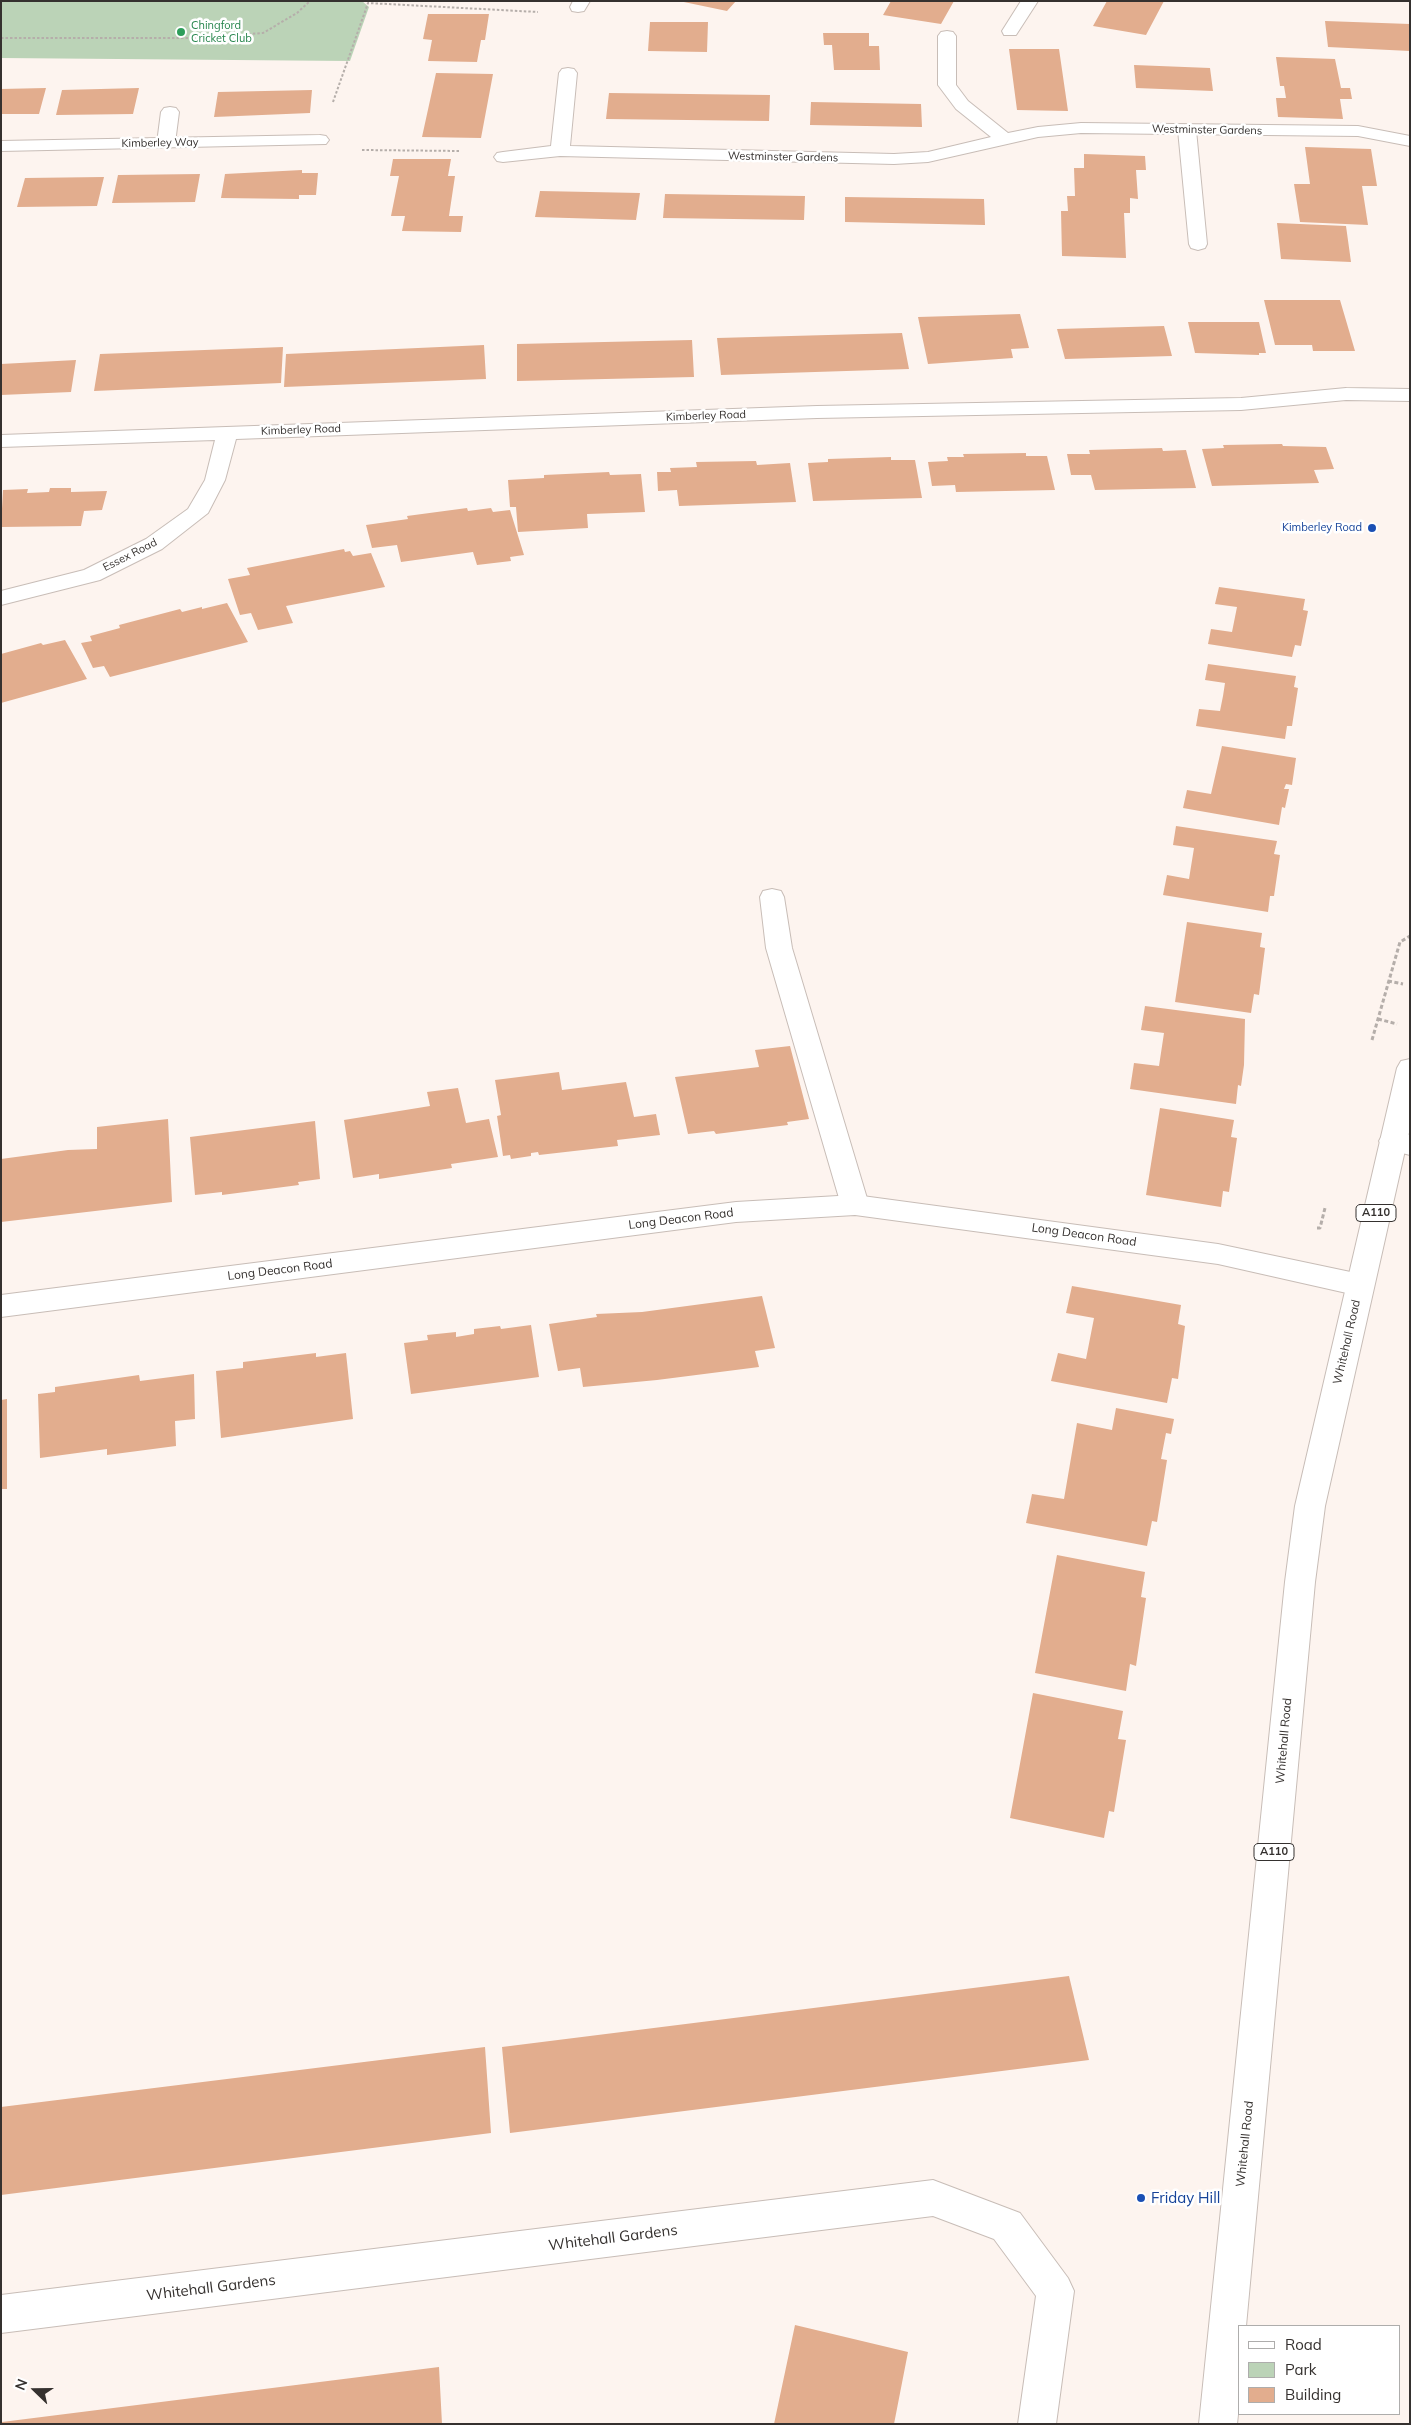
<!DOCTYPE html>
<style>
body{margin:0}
#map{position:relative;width:1411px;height:2425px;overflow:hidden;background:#fdf4ef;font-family:Mulish,sans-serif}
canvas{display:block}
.frame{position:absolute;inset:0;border:2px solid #35312f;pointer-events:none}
.legend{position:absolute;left:1238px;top:2325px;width:162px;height:90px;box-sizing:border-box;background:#fff;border:1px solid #aeadac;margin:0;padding:6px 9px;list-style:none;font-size:15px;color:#35312f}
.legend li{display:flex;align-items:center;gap:10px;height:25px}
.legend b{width:25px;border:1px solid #aeadac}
.north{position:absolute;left:10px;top:2365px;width:50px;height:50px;-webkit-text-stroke:4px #fff;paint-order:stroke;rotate:292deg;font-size:14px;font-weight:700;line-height:20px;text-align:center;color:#35312f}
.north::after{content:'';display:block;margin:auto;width:18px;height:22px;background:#35312f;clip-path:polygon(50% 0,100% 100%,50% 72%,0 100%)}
</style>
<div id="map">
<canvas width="1411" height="2425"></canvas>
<div class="frame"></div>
<ul class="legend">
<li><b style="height:6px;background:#fff"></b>Road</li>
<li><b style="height:14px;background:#bbd3b7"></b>Park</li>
<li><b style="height:14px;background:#e2ad8e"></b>Building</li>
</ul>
<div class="north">N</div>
</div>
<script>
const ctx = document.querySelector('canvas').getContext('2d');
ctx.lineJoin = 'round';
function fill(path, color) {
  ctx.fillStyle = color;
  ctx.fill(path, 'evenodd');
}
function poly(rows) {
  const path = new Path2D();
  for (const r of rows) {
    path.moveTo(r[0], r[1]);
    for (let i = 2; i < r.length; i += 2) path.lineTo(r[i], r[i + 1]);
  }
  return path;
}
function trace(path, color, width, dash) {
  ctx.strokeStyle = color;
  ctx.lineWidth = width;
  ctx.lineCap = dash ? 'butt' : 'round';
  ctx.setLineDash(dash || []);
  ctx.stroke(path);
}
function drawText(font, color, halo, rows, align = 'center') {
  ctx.font = font + ' Mulish,sans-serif';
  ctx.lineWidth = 5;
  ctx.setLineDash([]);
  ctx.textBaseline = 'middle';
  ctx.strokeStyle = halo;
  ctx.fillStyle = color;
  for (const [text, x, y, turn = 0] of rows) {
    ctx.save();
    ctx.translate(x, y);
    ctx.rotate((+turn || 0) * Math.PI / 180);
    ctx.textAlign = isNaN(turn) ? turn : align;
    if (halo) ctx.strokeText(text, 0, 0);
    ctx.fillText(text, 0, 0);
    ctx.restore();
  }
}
const green = poly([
 [1,1,362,1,369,7,350,61,1,58]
]);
const building = poly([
 [679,1,736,1,727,11],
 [891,1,954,1,941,24,883,15],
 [1107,1,1164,1,1146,35,1093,26],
 [428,14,489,14,485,40,481,40,477,62,428,61,432,40,423,39],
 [1325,21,1410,24,1410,51,1328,47],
 [650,22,708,22,707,52,648,51],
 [823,33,869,33,869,46,879,46,880,70,834,70,832,45,824,45],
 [1009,49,1059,49,1068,111,1017,110],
 [1276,57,1335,59,1341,88,1350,88,1352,99,1340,99,1343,119,1278,117,1276,98,1286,98,1284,86,1280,86],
 [1134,65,1210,68,1213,91,1136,88],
 [436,73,493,74,481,138,422,137],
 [46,88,39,114,1,114,1,89],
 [139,88,133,114,56,115,62,90],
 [312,90,310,113,214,117,218,92],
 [609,93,770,95,769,121,606,119],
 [811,102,921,104,922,127,810,125],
 [1305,147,1371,149,1377,186,1362,186,1368,225,1300,222,1294,184,1310,184],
 [1084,154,1145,156,1146,170,1136,170,1138,199,1130,198,1130,213,1124,213,1126,258,1062,256,1061,211,1068,211,1067,196,1075,196,1074,168,1084,168],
 [393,159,451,159,448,176,455,176,449,216,463,216,461,232,402,231,405,216,391,216,399,176,390,176],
 [302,170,302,173,318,173,316,195,299,195,299,199,221,198,225,174],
 [200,174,195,202,112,203,118,175],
 [104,177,97,206,17,207,25,178],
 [540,191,640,193,636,220,535,217],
 [665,194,805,196,804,220,663,218],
 [845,197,984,199,985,225,845,222],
 [1277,223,1346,226,1351,262,1281,259],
 [1264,300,1340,300,1355,351,1313,351,1312,345,1275,345],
 [1020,314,1029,348,1011,349,1013,358,928,364,918,317],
 [1188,322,1259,322,1266,353,1259,353,1259,355,1195,353],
 [1164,326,1172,356,1065,359,1057,329],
 [902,333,909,369,721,375,717,338],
 [692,340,694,377,517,381,517,344],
 [484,345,486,379,284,387,286,354],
 [283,347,281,383,94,391,100,354],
 [76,360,71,392,1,395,1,364],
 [1282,444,1283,446,1326,447,1334,469,1314,470,1319,483,1212,486,1202,449,1224,448,1223,445],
 [1162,448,1163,451,1186,450,1196,488,1095,490,1091,475,1071,475,1067,454,1090,454,1089,450],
 [1026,453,1026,456,1047,456,1055,490,956,492,955,485,932,486,928,462,948,461,947,457,964,457,963,454],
 [891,457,891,460,915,460,922,498,813,501,808,463,828,462,828,459],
 [756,461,757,465,790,463,796,502,679,506,677,490,658,491,657,472,671,472,670,468,697,467,696,462],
 [609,472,610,475,641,474,645,512,587,514,588,528,518,532,516,507,510,507,508,480,544,478,544,475],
 [50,488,71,488,71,492,107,491,102,510,84,511,81,526,1,527,3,490,28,489,27,493,49,492],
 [467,508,468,511,491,508,493,512,510,510,524,555,510,557,511,561,477,565,473,552,401,562,397,545,372,548,366,525,408,519,407,516],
 [344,549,345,552,350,551,353,556,371,553,385,587,286,606,293,623,258,630,251,613,240,615,228,579,250,575,247,568],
 [1219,587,1305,599,1303,610,1308,611,1301,646,1295,645,1292,657,1208,644,1211,629,1232,632,1237,607,1215,604],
 [227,603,248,642,110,677,104,666,93,668,81,643,92,641,90,636,120,628,119,625,180,609,182,612,202,607,202,609],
 [65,640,87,679,1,703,1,654,41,643,43,645],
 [1208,664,1296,676,1294,687,1298,688,1292,726,1287,726,1285,739,1196,726,1199,709,1220,711,1223,696,1225,683,1205,680],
 [1222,746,1296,758,1292,785,1286,784,1284,789,1289,789,1285,808,1282,807,1279,825,1183,808,1187,790,1211,794],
 [1176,826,1277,841,1274,854,1280,855,1274,896,1270,896,1268,912,1163,895,1167,875,1189,879,1194,848,1173,845],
 [1187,922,1262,933,1260,947,1265,948,1259,995,1254,994,1251,1013,1175,1002],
 [1145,1006,1245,1019,1244,1065,1241,1086,1238,1085,1236,1104,1130,1089,1134,1063,1159,1066,1164,1033,1141,1030],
 [790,1046,809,1119,787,1122,788,1125,716,1134,714,1131,688,1134,675,1077,759,1067,755,1050],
 [559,1072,562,1090,626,1082,634,1117,656,1114,660,1135,617,1140,618,1146,539,1155,538,1152,531,1153,531,1156,511,1159,510,1155,503,1156,497,1116,501,1115,495,1080],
 [458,1088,466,1123,489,1119,498,1157,451,1164,452,1168,379,1179,379,1174,353,1178,344,1120,430,1106,427,1092],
 [1160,1108,1234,1120,1231,1137,1237,1138,1229,1192,1223,1191,1221,1207,1146,1195],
 [168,1119,172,1202,1,1222,1,1159,68,1150,97,1149,97,1127],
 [315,1121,320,1179,298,1182,299,1185,222,1195,222,1192,195,1195,190,1137],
 [1072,1286,1181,1305,1178,1324,1185,1326,1178,1379,1172,1378,1167,1403,1051,1381,1058,1353,1086,1359,1094,1318,1066,1313],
 [762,1296,775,1348,755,1351,759,1367,657,1380,583,1387,580,1368,558,1371,549,1324,597,1317,596,1314,642,1312],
 [531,1325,539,1377,411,1394,404,1343,428,1340,427,1335,456,1332,456,1337,474,1334,474,1329,500,1326,501,1329],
 [316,1353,316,1357,346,1353,353,1419,221,1438,216,1371,243,1368,243,1362],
 [194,1374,195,1419,175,1421,176,1446,107,1455,107,1449,40,1458,38,1394,55,1392,55,1387,139,1375,140,1381],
 [7,1399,7,1489,1,1489,1,1400],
 [1116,1408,1174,1419,1171,1434,1166,1433,1161,1459,1167,1460,1157,1522,1152,1521,1147,1546,1026,1523,1032,1494,1064,1499,1077,1423,1112,1430],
 [1057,1555,1145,1572,1141,1597,1146,1598,1136,1666,1130,1664,1126,1691,1035,1673],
 [1033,1693,1123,1711,1118,1739,1126,1740,1114,1812,1109,1811,1104,1838,1010,1818],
 [1069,1976,1089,2060,510,2133,502,2047],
 [485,2047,491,2133,1,2195,1,2107],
 [795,2325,908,2352,894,2424,774,2424],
 [439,2367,442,2424,2,2424,2,2422]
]);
const pathFar1 = poly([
 [1,38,201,38,263,33,297,13,310,1],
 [333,102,368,3,538,12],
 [362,150,461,151]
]);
const path = poly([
 [1388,981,1403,984],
 [1378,1019,1397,1024],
 [1372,1040,1400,942,1410,936],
 [1317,1228,1320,1228,1325,1208]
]);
const service = poly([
 [170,107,176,108,179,112,175,143,172,147,166,148,160,147,157,143,161,112,164,108,170,107],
 [1187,125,1193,126,1196,130,1207,244,1205,248,1198,250,1191,248,1189,244,1178,130,1181,126,1187,125],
 [772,889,781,891,784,897,792,948,869,1205,865,1212,855,1215,845,1212,841,1205,766,948,760,897,763,891,772,889]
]);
const minor = poly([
 [573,1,590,1,584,11,578,12,572,11,570,7,573,1],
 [1021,1,1038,1,1016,35,1004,35,1002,31,1021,1],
 [947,31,953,32,956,36,956,85,968,101,1008,133,1038,127,1081,123,1358,126,1410,136,1410,146,1358,136,1081,133,1038,137,928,162,894,164,560,156,503,162,497,161,494,157,497,153,503,152,551,146,559,73,562,69,568,68,574,69,577,73,570,146,894,154,928,152,991,137,956,109,938,85,938,36,941,32,947,31],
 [320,135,326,136,329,140,326,144,1,151,1,141,320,135],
 [1346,388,1410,389,1410,401,1346,400,1241,410,817,418,236,439,225,480,208,513,162,549,100,580,1,605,1,591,84,570,146,539,188,509,205,480,215,440,1,447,1,435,817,406,1241,398,1346,388],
 [1392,1131,1410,1135,1410,1155,1383,1148,1379,1141,1383,1134,1392,1131],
 [855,1195,1218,1244,1360,1274,1370,1277,1374,1285,1370,1293,1360,1296,1218,1264,855,1215,736,1222,1,1317,1,1295,736,1202,855,1195],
 [933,2180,1020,2213,1068,2278,1074,2291,1056,2424,1018,2424,1036,2296,994,2239,933,2216,1,2333,1,2295,933,2180]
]);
const primary = poly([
 [1410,1059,1410,1128,1325,1506,1315,1582,1246,2326,1240,2326,1240,2396,1237,2424,1199,2424,1285,1582,1295,1506,1397,1068,1401,1061,1410,1059]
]);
const markers = [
 [181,32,5,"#2e9e5b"],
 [1372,528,5,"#1a4fb4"],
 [1141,2198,5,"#1a4fb4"]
];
const farLeisurenames = [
 ["Chingford",191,26],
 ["Cricket Club",191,39]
];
const farStreetnames = [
 ["Westminster Gardens",1207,130,1],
 ["Kimberley Way",160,143,-1],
 ["Westminster Gardens",783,157,1],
 ["Kimberley Road",706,416,-2],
 ["Kimberley Road",301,430,-2],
 ["Essex Road",130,555,-27]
];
const farTransitnames = [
 ["Kimberley Road",1362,528]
];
const shields = [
 [1376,1213,40],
 [1274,1852,40]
];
const shieldNames = [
 ["A110",1376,1213],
 ["A110",1274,1852]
];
const streetNames = [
 ["Long Deacon Road",681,1219,-7],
 ["Long Deacon Road",1084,1235,8],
 ["Long Deacon Road",280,1270,-7],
 ["Whitehall Road",1347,1342,-77],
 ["Whitehall Road",1284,1741,-85],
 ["Whitehall Road",1245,2144,-84]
];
const nearTransitnames = [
 ["Friday Hill",1151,2198]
];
const nearStreetnames = [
 ["Whitehall Gardens",613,2238,-7],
 ["Whitehall Gardens",211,2288,-7]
];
fill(green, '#bbd3b7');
fill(building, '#e2ad8e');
trace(service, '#c8bdb7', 2);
trace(minor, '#c8bdb7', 2);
trace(primary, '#c8bdb7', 2);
trace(pathFar1, '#b5aeaa', 2, [2.5, 2]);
trace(path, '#b5aeaa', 3, [4, 2.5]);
fill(service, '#fff');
fill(minor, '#fff');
fill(primary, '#fff');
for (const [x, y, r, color] of markers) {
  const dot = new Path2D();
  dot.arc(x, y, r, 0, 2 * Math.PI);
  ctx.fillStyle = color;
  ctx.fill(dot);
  trace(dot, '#fff', 2);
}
drawText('11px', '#27864d', '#fff', farLeisurenames, 'left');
drawText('11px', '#35312f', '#fff', farStreetnames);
drawText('11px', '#164399', '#fff', farTransitnames, 'right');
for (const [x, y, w] of shields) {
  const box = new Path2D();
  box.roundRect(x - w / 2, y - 8.5, w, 17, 4);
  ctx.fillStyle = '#fff';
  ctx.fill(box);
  trace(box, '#35312f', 1);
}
drawText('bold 11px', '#35312f', null, shieldNames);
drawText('12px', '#35312f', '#fff', streetNames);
drawText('15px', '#164399', '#fff', nearTransitnames, 'left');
drawText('15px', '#35312f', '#fff', nearStreetnames);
</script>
